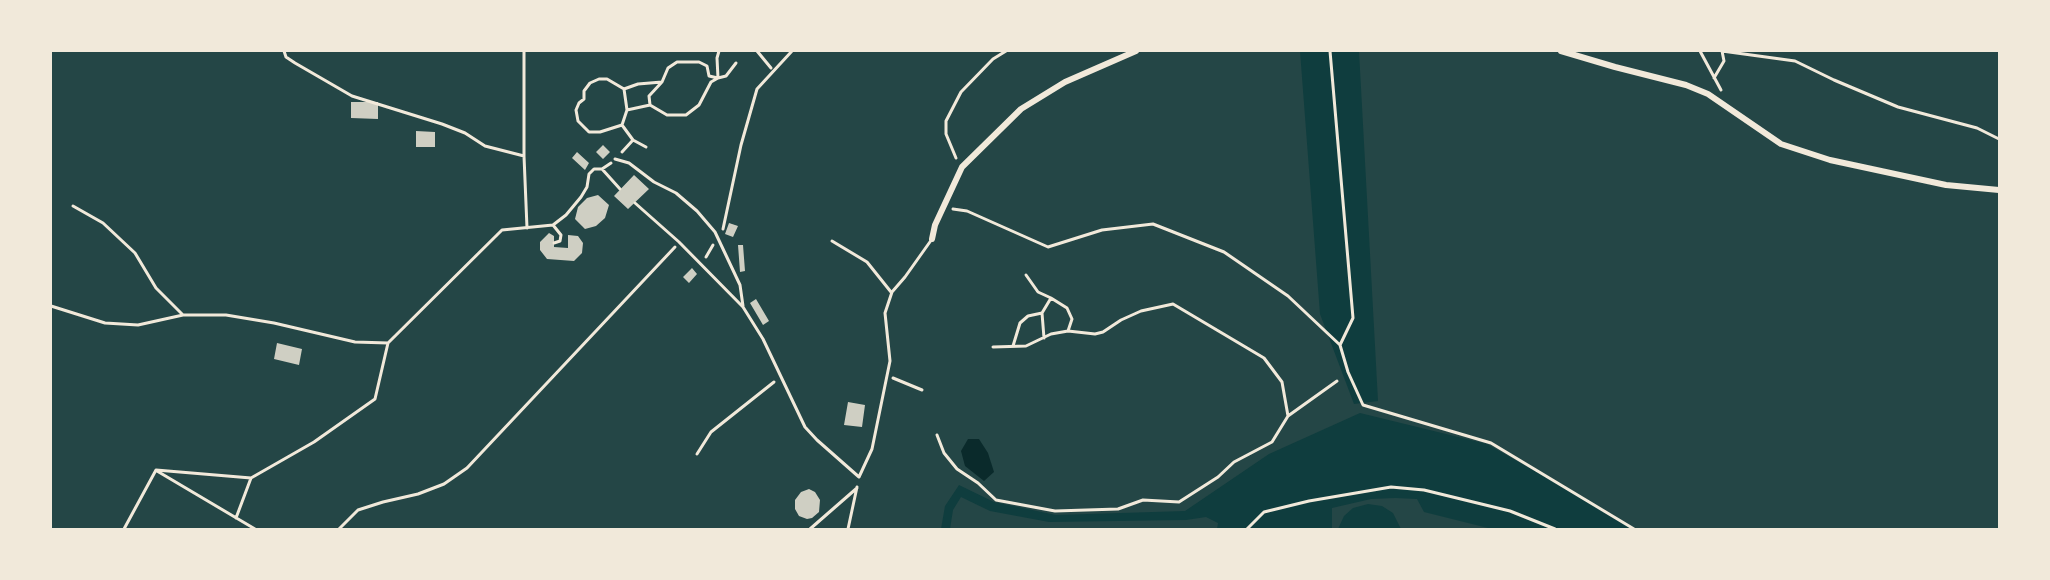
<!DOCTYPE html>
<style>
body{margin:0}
#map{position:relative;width:2050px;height:580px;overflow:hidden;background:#0f3d3e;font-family:Rubik,sans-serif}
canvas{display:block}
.frame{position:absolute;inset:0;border:52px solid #f1e9da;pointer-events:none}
</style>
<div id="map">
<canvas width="2050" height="580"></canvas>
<div class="frame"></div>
</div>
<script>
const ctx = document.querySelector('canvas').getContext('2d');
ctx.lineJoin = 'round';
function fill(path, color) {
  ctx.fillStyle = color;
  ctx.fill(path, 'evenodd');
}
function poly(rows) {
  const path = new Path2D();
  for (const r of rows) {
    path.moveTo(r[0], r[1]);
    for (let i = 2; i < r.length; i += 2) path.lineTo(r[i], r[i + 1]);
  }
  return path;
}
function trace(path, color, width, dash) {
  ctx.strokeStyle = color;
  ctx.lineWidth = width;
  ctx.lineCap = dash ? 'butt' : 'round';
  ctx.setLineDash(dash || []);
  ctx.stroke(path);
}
const green = poly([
 [51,51,1300,51,1320,314,1354,404,1378,401,1359,51,1999,51,1999,529,1637,529,1487,444,1360,413,1269,454,1185,511,1056,515,994,502,959,485,945,506,941,529,51,529],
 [961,497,990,511,1049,522,1186,520,1206,517,1218,523,1217,529,950,529,953,510],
 [1395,498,1417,499,1424,512,1492,529,1401,529,1393,513,1382,506,1368,504,1353,508,1344,516,1338,529,1332,529,1332,508,1371,499]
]);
const water = poly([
 [968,439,979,439,988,453,994,472,984,481,965,466,961,451]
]);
const building = poly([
 [351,102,378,102,378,119,351,118],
 [416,131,435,132,435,147,416,147],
 [603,145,610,152,603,159,596,152],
 [577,152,589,163,585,170,572,158],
 [634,175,649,189,628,209,614,196],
 [598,195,609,205,605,218,596,226,585,229,575,219,578,207,587,198],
 [729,223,738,226,733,237,725,234],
 [549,233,554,236,554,247,568,248,568,235,578,236,583,243,582,253,574,261,547,259,540,250,540,242],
 [738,245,743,245,745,271,740,272],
 [692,268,697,274,689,283,683,277],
 [756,299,769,321,763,325,750,303],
 [277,343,302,349,299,365,274,359],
 [848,402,865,405,862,427,844,425],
 [809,489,815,492,820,500,819,512,812,518,807,519,799,516,795,509,795,500,801,492]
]);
const path = poly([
 [284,51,286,57,295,63,352,96,442,124,465,133,485,146,524,156],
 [524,51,524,156,527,228],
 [719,51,717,58,718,78,726,76,736,63],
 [757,51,771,68],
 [1330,51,1353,318,1340,345],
 [1700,51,1721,90],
 [1722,51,1795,61,1834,80,1898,107,1977,128,1999,139],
 [1714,78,1724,61,1722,51],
 [624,89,627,110],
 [650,105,649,96,662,82],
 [622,125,600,132,589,132,578,121,576,110,579,103,584,99,584,91,590,83,599,79,607,79,624,89,638,84,662,82,668,68,677,62,699,62,707,66,709,76,718,78,711,82,699,105,686,115,667,115,650,105,627,110,622,125,633,140,622,152],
 [633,140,646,147],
 [956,158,946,134,946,121,961,92,993,59,1006,51],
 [602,169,620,189],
 [73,206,103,223,135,253,156,288,183,315,226,315,274,323,355,342,388,343,502,230,553,225,566,215,581,197,587,187,589,174,594,169,602,169,611,163],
 [953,209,967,211,1048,247,1102,230,1153,224,1224,252,1288,296,1340,345,1348,372,1363,405,1491,443,1634,529],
 [553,225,561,235,560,241,554,243],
 [723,229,741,145,757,89,792,51],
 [706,257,713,245],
 [1026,275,1038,292,1051,298],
 [51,306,105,323,138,325,183,315],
 [1044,338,1042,313,1051,298,1067,308,1072,319,1068,331],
 [1013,346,1020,323,1028,316,1042,313],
 [893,378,922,390],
 [1288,416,1337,381],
 [937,435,944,453,957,469,978,483,996,500,1055,511,1118,509,1143,500,1179,502,1218,477,1234,462,1272,442,1288,416,1282,382,1264,358,1173,304,1141,311,1121,320,1103,332,1095,334,1068,331,1051,334,1026,346,993,347],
 [697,454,711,432,774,382],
 [157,471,255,529],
 [236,518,251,478],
 [124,529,156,470,251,478,314,442,375,399,388,343],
 [339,529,358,510,383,502,418,494,444,484,467,468,675,247],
 [810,529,857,488],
 [848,529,857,487]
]);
const service = poly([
 [615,159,629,163,654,182,676,193,697,211,715,232,740,285,743,306],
 [635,203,679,242,743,307,763,339,805,427,817,440,859,477,872,449,890,361,885,313,892,292,905,277,932,239],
 [832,241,867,262,891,292],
 [1247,529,1264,512,1309,501,1391,487,1424,490,1510,511,1555,529]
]);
const minor = poly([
 [1561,51,1615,67,1686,85,1708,94,1781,144,1830,160,1946,185,1999,190],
 [932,239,935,225,962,167,1021,109,1065,82,1136,51]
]);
fill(green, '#244646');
fill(water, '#0a2a2b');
fill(building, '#cfcfc3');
trace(path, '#f1e9da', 3);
trace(service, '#f1e9da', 3);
trace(minor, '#f1e9da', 6);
</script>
